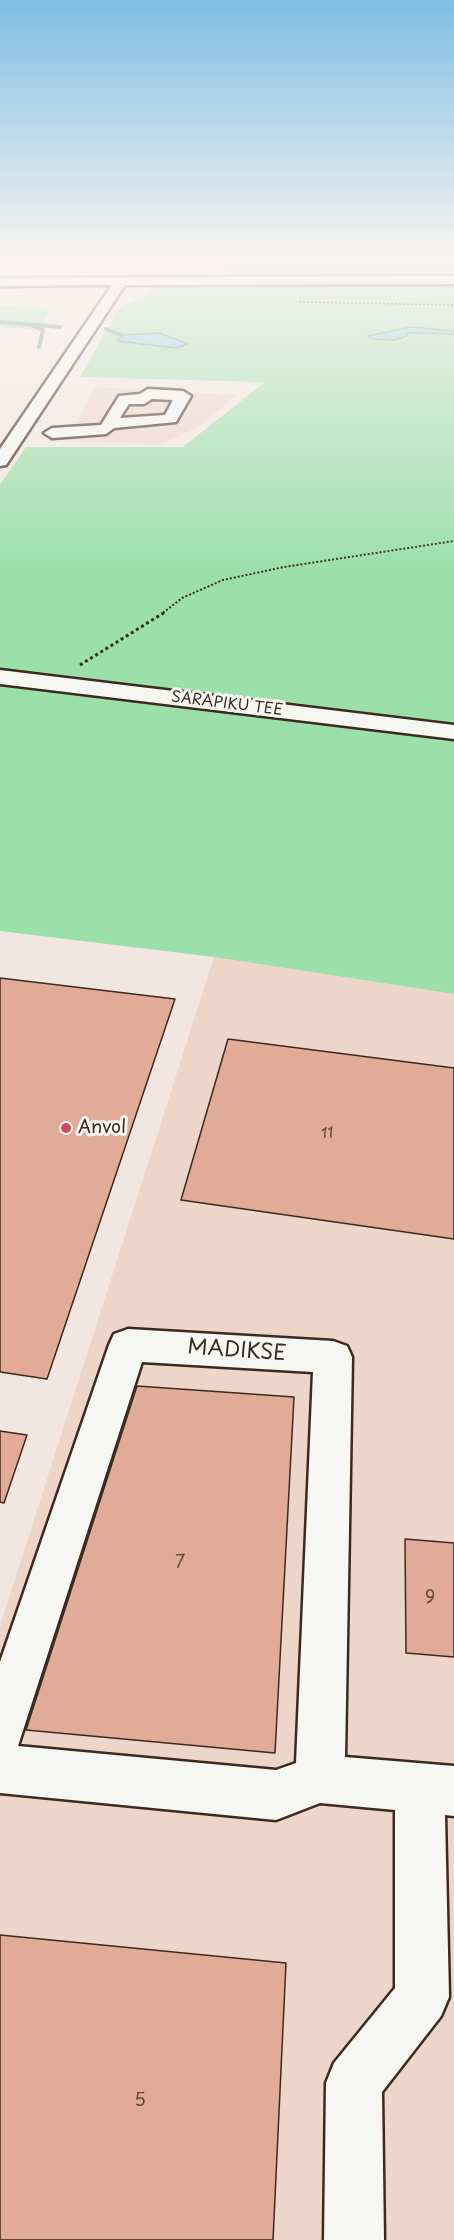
<!DOCTYPE html>
<style>
body{margin:0}
canvas{display:block;background:#f2e7e0}
</style>
<canvas width="454" height="2240"></canvas>
<script>
const ctx = document.querySelector('canvas').getContext('2d');
ctx.lineJoin = 'round';
function fill(path, color) {
  ctx.fillStyle = color;
  ctx.fill(path, 'evenodd');
}
function poly(rows) {
  const path = new Path2D();
  for (const r of rows) {
    path.moveTo(r[0], r[1]);
    for (let i = 2; i < r.length; i += 2) path.lineTo(r[i], r[i + 1]);
  }
  return path;
}
function trace(path, color, width, dash) {
  ctx.strokeStyle = color;
  ctx.lineWidth = width;
  ctx.lineCap = dash ? 'butt' : 'round';
  ctx.setLineDash(dash || []);
  ctx.stroke(path);
}
function drawText(font, color, halo, rows, align = 'center') {
  ctx.font = font + ' "Playpen Sans",sans-serif';
  ctx.lineWidth = 6;
  ctx.setLineDash([]);
  ctx.textBaseline = 'middle';
  ctx.strokeStyle = halo;
  ctx.fillStyle = color;
  for (const [text, x, y, turn = 0] of rows) {
    ctx.save();
    ctx.translate(x, y);
    ctx.rotate((+turn || 0) * Math.PI / 180);
    ctx.textAlign = isNaN(turn) ? turn : align;
    if (halo) ctx.strokeText(text, 0, 0);
    ctx.fillText(text, 0, 0);
    ctx.restore();
  }
}
const built = poly([
 [95,387,237,395,200,426,162,444,46,441,48,438,69,437],
 [214,957,454,994,454,2240,0,2240,0,1626]
]);
const green = poly([
 [219,260,454,260,454,994,214,957,0,931,0,485,26,447,183,447,265,382,80,377,120,307,151,293,149,289,157,285,247,284],
 [0,306,47,309,48,314,44,321,46,326,43,330,0,327]
]);
const water = poly([
 [411,327,454,331,454,334,407,333,407,336,394,340,372,339,368,336,411,327],
 [159,333,188,344,175,348,118,341,121,335,159,333]
]);
const stream = poly([
 [0,322,60,327],
 [33,326,43,330,39,347],
 [106,329,121,335]
]);
const building = poly([
 [0,978,175,999,47,1379,0,1372,0,978],
 [228,1039,454,1068,454,1239,181,1200,228,1039],
 [137,1386,294,1397,275,1753,26,1730,137,1386],
 [0,1431,27,1435,4,1503,0,1502,0,1431],
 [405,1539,454,1543,454,1657,406,1653,405,1539],
 [0,1935,286,1963,273,2240,0,2240,0,1935]
]);
const pathFar2 = poly([
 [299,302,454,305]
]);
const pathFar1 = poly([
 [163,613,182,598,223,580,284,567,454,541]
]);
const path = poly([
 [80,665,165,612]
]);
const minor = poly([
 [454,276,454,284,125,285,6,465,0,466,0,449,112,285,0,286,0,278,454,276],
 [148,389,183,391,191,396,176,422,114,428,106,434,52,438,44,433,52,428,101,425,119,396,140,394,148,389],
 [152,399,173,400,165,415,120,418,129,404,144,404,152,399],
 [0,670,454,725,454,739,0,684,0,670],
 [128,1329,333,1341,347,1346,352,1357,345,1757,454,1766,454,1816,445,1815,449,1997,441,2016,382,2092,384,2240,324,2240,326,2083,334,2063,395,1988,395,1810,320,1803,276,1820,0,1793,0,1662,109,1345,114,1334,128,1329],
 [142,1362,313,1372,296,1763,276,1770,18,1746,142,1362]
]);
const markers = [
 [66,1128,6,"#d1495b"]
];
const farStreetnames = [
 ["SARAPIKU TEE",227,704,7]
];
const numberNames = [
 ["11",327,1134]
];
const poiNames = [
 ["Anvol",78,1128]
];
const nearNumbernames = [
 ["7",180,1563],
 ["9",430,1598],
 ["5",140,2101]
];
const nearStreetnames = [
 ["MADIKSE",237,1351,4]
];
fill(built, '#edd5ca');
fill(green, '#9bdfab');
fill(water, '#7fcfdb');
trace(water, '#648d8f', 1.5);
trace(stream, '#648d8f', 4);
fill(building, '#e2ab97');
trace(building, '#3b2a1e', 1.5);
trace(minor, '#3b2a1e', 5);
trace(pathFar2, '#3b2a1e', 1.5, [2, 2]);
trace(pathFar1, '#3b2a1e', 2, [2, 2]);
trace(path, '#3b2a1e', 3, [3, 3]);
fill(minor, '#f6f6f2');
const sky = ctx.createLinearGradient(0, 0, 0, 573);
sky.addColorStop(0, '#7ebfe3');
sky.addColorStop(0.45, '#f9f4f1');
sky.addColorStop(1, '#f9f4f100');
ctx.fillStyle = sky;
ctx.fillRect(0, 0, 454, 573);
for (const [x, y, r, color] of markers) {
  const dot = new Path2D();
  dot.arc(x, y, r, 0, 2 * Math.PI);
  ctx.fillStyle = color;
  ctx.fill(dot);
  trace(dot, '#f6f6f2', 2);
}
drawText('15px', '#3b2a1e', '#f6f6f2', farStreetnames);
drawText('15px', '#654a3c', null, numberNames);
drawText('18px', '#3b2a1e', '#f6f6f2', poiNames, 'left');
drawText('18px', '#654a3c', null, nearNumbernames);
drawText('21px', '#3b2a1e', '#f6f6f2', nearStreetnames);
</script>
